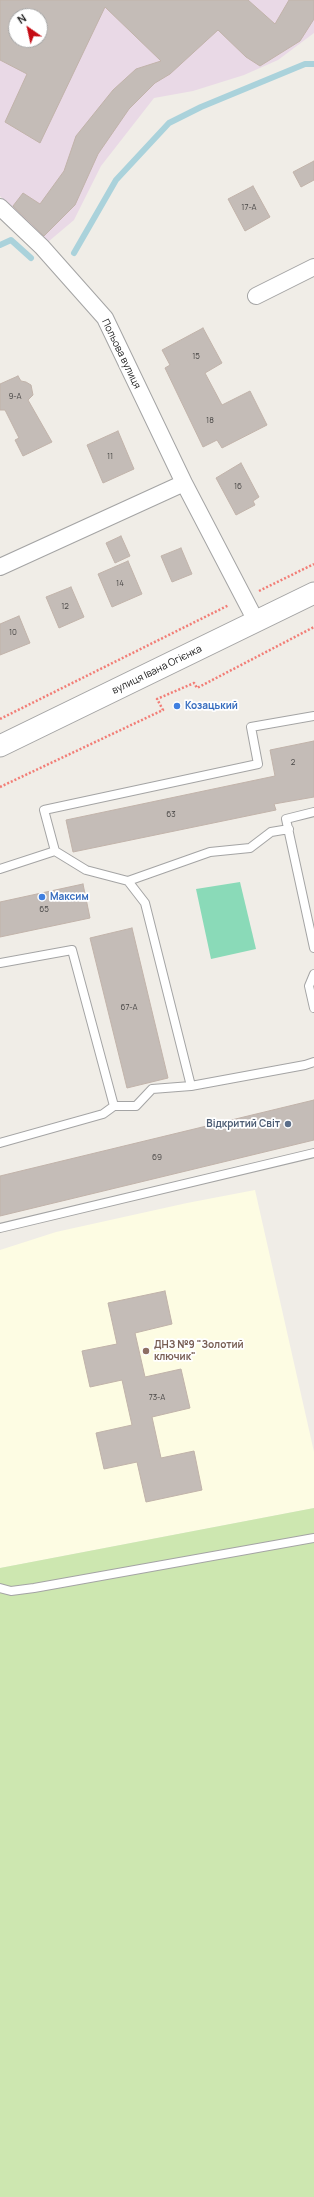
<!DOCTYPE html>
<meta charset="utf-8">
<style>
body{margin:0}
#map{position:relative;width:314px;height:2197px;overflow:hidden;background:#f0ede7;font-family:Manrope,sans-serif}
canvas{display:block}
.north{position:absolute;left:8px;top:8px;width:40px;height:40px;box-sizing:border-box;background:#fff;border:1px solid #a6a6a6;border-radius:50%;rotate:326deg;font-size:11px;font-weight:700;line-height:16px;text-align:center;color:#202020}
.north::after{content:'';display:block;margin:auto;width:14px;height:18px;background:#c50b13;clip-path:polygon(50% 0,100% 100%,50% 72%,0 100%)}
</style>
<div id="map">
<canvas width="314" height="2197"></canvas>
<div class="north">N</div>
</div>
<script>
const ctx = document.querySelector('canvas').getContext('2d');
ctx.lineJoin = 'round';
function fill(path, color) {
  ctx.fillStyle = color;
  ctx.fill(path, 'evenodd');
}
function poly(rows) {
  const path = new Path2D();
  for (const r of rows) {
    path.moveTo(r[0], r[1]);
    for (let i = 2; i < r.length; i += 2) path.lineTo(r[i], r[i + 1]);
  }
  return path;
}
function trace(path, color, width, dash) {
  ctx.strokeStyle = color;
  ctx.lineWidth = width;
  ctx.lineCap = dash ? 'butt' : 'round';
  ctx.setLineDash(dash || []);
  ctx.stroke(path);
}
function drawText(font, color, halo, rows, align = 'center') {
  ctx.font = font + ' Manrope,sans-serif';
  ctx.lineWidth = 3.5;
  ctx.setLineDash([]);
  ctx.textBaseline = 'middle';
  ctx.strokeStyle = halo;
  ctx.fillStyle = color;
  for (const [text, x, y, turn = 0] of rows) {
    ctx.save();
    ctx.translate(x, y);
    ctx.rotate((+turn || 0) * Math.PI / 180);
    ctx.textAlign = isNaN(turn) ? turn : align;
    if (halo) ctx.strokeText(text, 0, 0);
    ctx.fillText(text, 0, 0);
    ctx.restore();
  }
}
const industrial = poly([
 [0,0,314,0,314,33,278,60,244,75,193,91,154,98,101,166,74,220,42,247,0,196],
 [16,16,40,16,40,40,16,40]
]);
const education = poly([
 [255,1190,314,1452,314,1508,0,1568,0,1250,56,1232,187,1203]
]);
const grass = poly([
 [314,1508,314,2197,0,2197,0,1568]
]);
const pitch = poly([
 [240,882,256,949,211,959,196,889]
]);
const stream = poly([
 [0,245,11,240,31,258],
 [74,253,116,180,169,123,201,107,305,64,314,64]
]);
const building = poly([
 [0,0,248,0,275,24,289,0,314,0,314,19,300,41,260,66,246,57,218,30,170,74,155,83,129,109,98,154,75,205,44,236,13,206,23,193,40,204,64,171,76,136,113,90,136,69,161,61,105,7,40,143,5,122,27,74,0,60,0,0],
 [16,16,40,16,40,40,16,40,16,16],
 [314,161,314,180,301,187,293,172,314,161],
 [253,186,270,217,245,231,228,199,253,186],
 [203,328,222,363,205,373,222,405,250,391,267,425,222,448,217,440,203,447,165,368,170,365,162,350,203,328],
 [18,376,21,381,26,382,31,385,33,395,28,400,52,442,23,456,15,440,19,438,5,410,0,410,0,384,18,376],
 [118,431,134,469,103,483,87,445,118,431],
 [241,463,259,497,253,501,255,505,236,515,216,478,241,463],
 [121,536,130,556,115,563,106,543,121,536],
 [181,548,192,574,172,582,161,556,181,548],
 [128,561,142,594,112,607,98,574,128,561],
 [71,587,84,617,59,628,46,597,71,587],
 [19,616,30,643,0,655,0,624,19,616],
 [314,741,314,797,274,804,276,810,73,852,66,820,275,776,270,750,314,741],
 [83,884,90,918,0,937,0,902,83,884],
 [132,928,168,1078,127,1088,90,938,132,928],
 [314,1100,314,1140,0,1216,0,1176,314,1100],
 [165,1291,172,1324,135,1333,145,1377,181,1369,190,1408,152,1417,161,1458,194,1451,202,1490,146,1502,137,1462,104,1469,96,1433,132,1425,122,1380,90,1387,82,1351,117,1344,108,1303,165,1291]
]);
const path = poly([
 [259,591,314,564],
 [0,719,229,605],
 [0,787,163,710,157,699,194,683,197,688,314,627]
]);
const service = poly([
 [314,812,286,819,314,948],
 [55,851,44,810,258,764,251,727,314,716],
 [0,869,55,851,86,870,128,881,145,903,191,1086,152,1089,136,1106,114,1106,72,950,0,963],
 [128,881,210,852,250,848,271,832,289,829],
 [314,974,309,986,314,1008],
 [191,1086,305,1065,314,1062],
 [0,1143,103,1114,114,1106],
 [0,1228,314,1153],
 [0,1588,11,1591,34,1588,314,1538]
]);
const minor = poly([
 [0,207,42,247,105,318,184,483,256,621],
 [256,296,314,267],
 [0,567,184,483]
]);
const tertiary = poly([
 [0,746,314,593]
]);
const markers = [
 [177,706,4,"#3f7fe0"],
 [42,897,4,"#3f7fe0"],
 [288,1124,4,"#5c6f8a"],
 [146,1351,4,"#8d6e63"]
];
const numberNames = [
 ["17-А",249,208],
 ["15",196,357],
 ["9-А",15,397],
 ["18",210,421],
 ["11",110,457],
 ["16",238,487],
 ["14",120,584],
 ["12",65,607],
 ["10",13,633],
 ["2",293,763],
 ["63",171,815],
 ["65",44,910],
 ["67-А",129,1008],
 ["69",157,1158],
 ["73-А",157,1398]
];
const streetNames = [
 ["Польова вулиця",121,354,64],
 ["вулиця Івана Огієнка",157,670,-26]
];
const shopNames = [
 ["Козацький",185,706],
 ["Максим",50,897]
];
const serviceNames = [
 ["Відкритий Світ",280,1124]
];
const educationNames = [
 ["ДНЗ №9 \"Золотий",154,1345],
 ["ключик\"",154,1357]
];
fill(industrial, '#e9d9e6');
fill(education, '#fdfce3');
fill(grass, '#cde7b0');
fill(pitch, '#8adab8');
trace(stream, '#aad2db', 6);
fill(building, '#c4bcb7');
trace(building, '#c1b3aa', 1);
trace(service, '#a4a4a4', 10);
trace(minor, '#a4a4a4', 18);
trace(tertiary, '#a4a4a4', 23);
trace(path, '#f27d76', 2.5, [2, 2]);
trace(service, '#fff', 8);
trace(minor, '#fff', 16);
trace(tertiary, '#fff', 21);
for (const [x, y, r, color] of markers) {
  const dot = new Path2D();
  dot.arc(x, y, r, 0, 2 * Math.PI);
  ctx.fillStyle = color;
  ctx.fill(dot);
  trace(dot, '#fff', 1.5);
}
drawText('8px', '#494746', null, numberNames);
drawText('10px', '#202020', '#fff', streetNames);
drawText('bold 10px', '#366cbe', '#fff', shopNames, 'left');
drawText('bold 10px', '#4e5e75', '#fff', serviceNames, 'right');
drawText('bold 10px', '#785e54', '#fff', educationNames, 'left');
</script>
